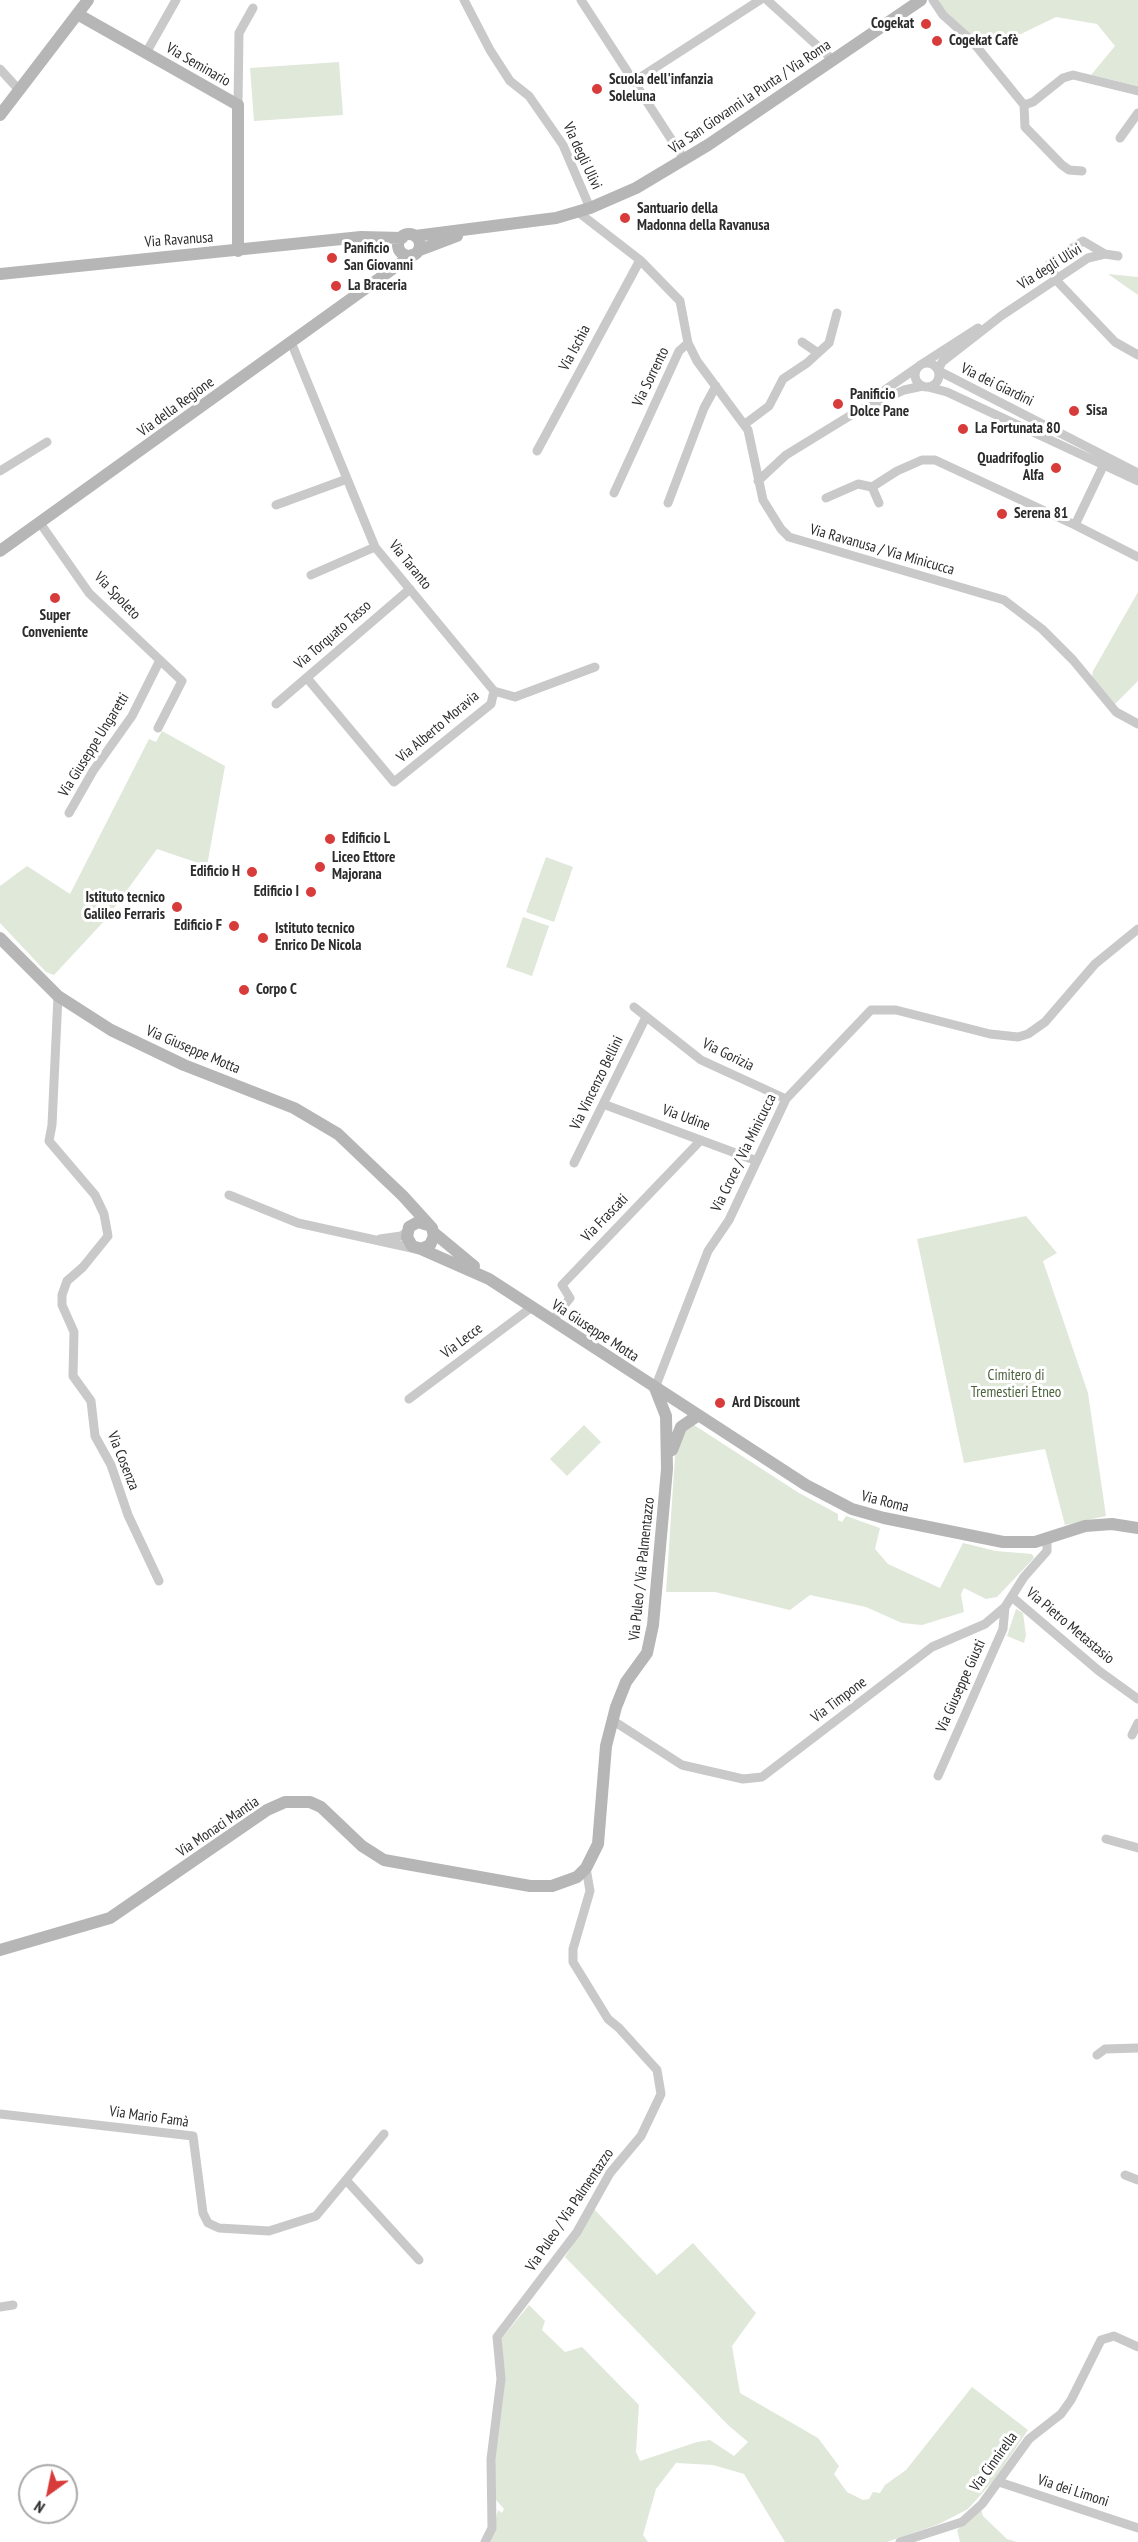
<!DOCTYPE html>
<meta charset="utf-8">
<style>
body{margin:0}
#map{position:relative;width:1138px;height:2542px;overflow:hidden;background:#fff;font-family:"PT Sans Narrow",sans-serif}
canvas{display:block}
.north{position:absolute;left:18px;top:2464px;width:60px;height:60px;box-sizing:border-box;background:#fff;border:2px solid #ababab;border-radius:50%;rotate:213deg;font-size:16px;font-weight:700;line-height:24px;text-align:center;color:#2c2c2c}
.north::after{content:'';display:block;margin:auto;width:21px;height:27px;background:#d73b3a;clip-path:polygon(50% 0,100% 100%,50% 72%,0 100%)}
</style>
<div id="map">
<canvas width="1138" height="2542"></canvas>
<div class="north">N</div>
</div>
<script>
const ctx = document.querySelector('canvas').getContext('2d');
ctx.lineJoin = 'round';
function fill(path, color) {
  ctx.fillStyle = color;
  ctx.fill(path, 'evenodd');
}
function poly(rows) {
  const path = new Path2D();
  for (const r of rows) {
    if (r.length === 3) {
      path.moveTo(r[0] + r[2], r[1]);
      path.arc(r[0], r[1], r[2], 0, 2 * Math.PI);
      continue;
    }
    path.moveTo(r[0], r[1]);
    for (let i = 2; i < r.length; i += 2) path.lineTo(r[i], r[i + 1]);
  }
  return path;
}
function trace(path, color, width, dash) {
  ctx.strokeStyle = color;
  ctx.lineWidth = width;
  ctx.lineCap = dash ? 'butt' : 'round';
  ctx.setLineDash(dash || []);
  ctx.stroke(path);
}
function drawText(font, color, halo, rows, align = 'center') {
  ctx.font = font + ' "PT Sans Narrow",sans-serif';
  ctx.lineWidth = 6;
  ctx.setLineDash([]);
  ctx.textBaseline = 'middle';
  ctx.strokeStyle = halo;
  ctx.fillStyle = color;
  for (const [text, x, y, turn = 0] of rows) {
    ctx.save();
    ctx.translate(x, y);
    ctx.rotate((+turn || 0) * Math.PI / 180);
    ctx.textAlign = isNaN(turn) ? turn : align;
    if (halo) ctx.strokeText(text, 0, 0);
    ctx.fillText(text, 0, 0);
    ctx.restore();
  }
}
const green = poly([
 [939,0,1138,0,1138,86,1091,75,1115,46,1097,24,1056,17,1021,34,1004,34,975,40,942,10],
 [339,62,343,115,254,121,250,68],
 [1108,274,1138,277,1138,295],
 [1138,592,1138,681,1115,704,1092,677,1093,671],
 [162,731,225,766,207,866,157,849,106,919,54,975,46,972,0,923,0,886,27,866,70,894,149,739,156,742],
 [546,857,573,867,554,922,526,912],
 [523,917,549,926,532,976,506,967],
 [1026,1216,1057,1253,1043,1261,1088,1393,1106,1516,1065,1525,1045,1449,964,1463,917,1239],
 [584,1425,601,1442,567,1476,550,1459],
 [694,1425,799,1493,838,1514,838,1520,842,1522,846,1516,880,1528,875,1549,888,1564,940,1588,963,1543,996,1551,1032,1554,1034,1558,997,1597,986,1599,964,1588,961,1594,964,1612,922,1625,902,1623,866,1607,810,1595,790,1610,715,1592,666,1592,675,1456,680,1435],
 [1016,1609,1023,1613,1026,1635,1024,1643,1007,1636],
 [594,2209,657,2275,693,2243,756,2313,732,2346,740,2393,818,2438,839,2466,834,2474,847,2492,863,2500,869,2499,873,2492,880,2493,885,2485,906,2470,972,2387,1028,2430,994,2480,968,2509,939,2524,887,2542,785,2542,744,2474,713,2465,676,2463,656,2489,643,2535,648,2542,490,2542,498,2510,502,2513,504,2509,496,2500,494,2460,503,2380,501,2339,529,2305,545,2321,542,2330,565,2352,582,2347,639,2405,636,2452,640,2461,697,2442,710,2440,734,2456,748,2442,728,2425,565,2257],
 [981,2509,983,2516,1007,2539,1017,2542,960,2542,957,2530]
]);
const street = poly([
 [464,0,490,50,510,81,529,96,563,145,590,208],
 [581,0,684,159],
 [767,0,833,60],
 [933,0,943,15,972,41,1024,105],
 [146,53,176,0],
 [0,69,20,91],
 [633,82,760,0],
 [238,105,239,33,253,8],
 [1024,105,1033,102,1063,78,1073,75,1138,91],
 [1024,105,1025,127,1062,165,1069,170,1082,171],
 [1120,138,1138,113],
 [578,212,640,260,680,301,688,343,697,361,748,430,763,500,781,529,789,537,1004,600,1042,629,1073,660,1116,712,1138,724],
 [1105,254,1083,241,1050,263,1056,280,1115,342,1138,355],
 [291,342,375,547,494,691,515,697,595,667],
 [802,342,818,353],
 [927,375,12],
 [922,364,978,328],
 [938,370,942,362,1001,316,1088,258,1105,254,1118,256],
 [939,371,1138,473],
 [928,387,947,392,1138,481],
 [869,401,918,367],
 [745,424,769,406,783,379,807,363,829,343,837,313],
 [537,451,640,260],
 [0,471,47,442],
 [758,481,786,455,856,412,904,390,923,386],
 [872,487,897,471,922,460,935,460,1075,525,1107,458],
 [872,487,879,503],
 [614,493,679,351,688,343],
 [826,498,858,484,872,487],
 [668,503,704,408,716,386],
 [276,505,347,479],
 [40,523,89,593,182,681,158,728],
 [1075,525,1138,557],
 [311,575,375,547],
 [307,678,394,782,491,704,494,691],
 [276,704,410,589],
 [69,813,93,771,132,716,160,660],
 [58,996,52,1125,49,1141,95,1195,104,1214,108,1236,83,1267,67,1281,62,1295,62,1305,74,1332,73,1376,91,1401,95,1436,111,1465,128,1515,159,1581],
 [634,1007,701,1060,786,1099],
 [603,1104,757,1161],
 [574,1163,646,1017],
 [229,1195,298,1223,416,1249],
 [380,1239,401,1236,407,1232],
 [552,1321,570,1298,562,1285,701,1140],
 [655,1388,708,1251,729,1220,786,1099,871,1010,896,1010,990,1034,1018,1037,1028,1034,1045,1022,1095,964,1138,929],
 [409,1399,532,1307],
 [1012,1597,1099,1671,1138,1699],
 [612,1720,682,1765,743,1779,762,1777,932,1647,985,1624,1005,1607,1024,1577,1047,1551,1047,1538],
 [1132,1735,1138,1723],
 [938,1776,1003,1629,1005,1607],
 [1106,1839,1138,1848],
 [1097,2055,1105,2049,1138,2048],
 [0,2114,193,2136,203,2213,208,2223,219,2228,269,2231,316,2216,384,2134],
 [1125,2175,1138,2180],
 [346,2180,419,2260],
 [0,2307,13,2305],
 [999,2482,1138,2528],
 [485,2542,492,2528,491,2459,501,2379,497,2337,577,2232,610,2173,641,2136,661,2094,657,2070,619,2028,608,2019,573,1962,573,1949,590,1891,586,1868],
 [900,2542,962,2522,982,2504,1029,2439,1061,2414,1071,2400,1101,2340,1114,2336,1138,2347]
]);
const secondary = poly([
 [79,15,238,105,238,251],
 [0,115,88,0],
 [409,245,11],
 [415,236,556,218,590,208,636,188,708,145,921,0],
 [420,250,457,236],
 [0,274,361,237,402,238],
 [0,551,412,255],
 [0,938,58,996,111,1030,184,1065,294,1108,338,1134,403,1196,432,1228,434,1236,430,1245,421,1249,412,1246,407,1237,409,1227,418,1222,428,1225],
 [433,1232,474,1266],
 [421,1249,489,1279,806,1485,852,1509,884,1518,1003,1542,1035,1542,1085,1526,1112,1524,1138,1528],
 [672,1450,681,1427,697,1416],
 [0,1950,110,1918,267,1810,285,1802,310,1802,321,1807,362,1846,384,1860,530,1886,552,1886,577,1877,586,1868,598,1844,606,1746,616,1707,626,1682,647,1653,653,1625,667,1469,666,1416,655,1388]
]);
const markers = [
 [926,24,6,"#d73b3a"],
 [937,41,6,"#d73b3a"],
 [597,89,6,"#d73b3a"],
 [625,218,6,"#d73b3a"],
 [332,258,6,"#d73b3a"],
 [336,286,6,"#d73b3a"],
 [838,404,6,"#d73b3a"],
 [1074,411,6,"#d73b3a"],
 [963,429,6,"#d73b3a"],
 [1056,468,6,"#d73b3a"],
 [1002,514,6,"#d73b3a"],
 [55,598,6,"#d73b3a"],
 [330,839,6,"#d73b3a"],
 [320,867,6,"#d73b3a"],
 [252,872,6,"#d73b3a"],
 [311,892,6,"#d73b3a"],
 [177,907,6,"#d73b3a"],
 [234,926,6,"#d73b3a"],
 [263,938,6,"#d73b3a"],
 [244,990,6,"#d73b3a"],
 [720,1403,6,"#d73b3a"]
];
const poiNames = [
 ["Cogekat",914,24,"right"],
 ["Cogekat Cafè",949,41],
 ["Scuola dell'infanzia",609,80],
 ["Soleluna",609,97],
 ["Santuario della",637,209],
 ["Madonna della Ravanusa",637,226],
 ["Panificio",344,249],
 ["San Giovanni",344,266],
 ["La Braceria",348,286],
 ["Panificio",850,395],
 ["Dolce Pane",850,412],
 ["Sisa",1086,411],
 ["La Fortunata 80",975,429],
 ["Quadrifoglio",1044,459,"right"],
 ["Alfa",1044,476,"right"],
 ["Serena 81",1014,514],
 ["Super",55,616,"center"],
 ["Conveniente",55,633,"center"],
 ["Edificio L",342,839],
 ["Liceo Ettore",332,858],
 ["Majorana",332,875],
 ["Edificio H",240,872,"right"],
 ["Edificio I",299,892,"right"],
 ["Istituto tecnico",165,898,"right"],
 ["Galileo Ferraris",165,915,"right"],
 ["Edificio F",222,926,"right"],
 ["Istituto tecnico",275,929],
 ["Enrico De Nicola",275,946],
 ["Corpo C",256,990],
 ["Ard Discount",732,1403]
];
const streetNames = [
 ["Via Seminario",198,65,30],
 ["Via San Giovanni la Punta / Via Roma",750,97,-34],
 ["Via degli Ulivi",582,156,65],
 ["Via Ravanusa",179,240,-4],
 ["Via degli Ulivi",1050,267,-32],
 ["Via Ischia",575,348,-62],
 ["Via Sorrento",651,377,-64],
 ["Via dei Giardini",997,385,26],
 ["Via della Regione",176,407,-36],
 ["Via Ravanusa / Via Minicucca",882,550,16],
 ["Via Taranto",410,565,51],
 ["Via Spoleto",117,596,46],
 ["Via Torquato Tasso",333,635,-41],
 ["Via Alberto Moravia",438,727,-40],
 ["Via Giuseppe Ungaretti",94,745,-58],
 ["Via Giuseppe Motta",193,1050,23],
 ["Via Gorizia",728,1055,26],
 ["Via Vincenzo Bellini",597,1083,-64],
 ["Via Udine",686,1118,20],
 ["Via Croce / Via Minicucca",744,1153,-64],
 ["Via Frascati",605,1218,-46],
 ["Via Giuseppe Motta",595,1331,33],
 ["Via Lecce",462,1341,-37],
 ["Via Cosenza",123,1461,68],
 ["Via Roma",885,1502,14],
 ["Via Puleo / Via Palmentazzo",642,1569,-84],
 ["Via Pietro Metastasio",1070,1626,40],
 ["Via Giuseppe Giusti",961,1686,-66],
 ["Via Timpone",839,1700,-37],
 ["Via Monaci Mantia",218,1827,-34],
 ["Via Mario Famà",149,2117,8],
 ["Via Puleo / Via Palmentazzo",570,2210,-56],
 ["Via Cinnirella",994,2462,-54],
 ["Via dei Limoni",1073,2491,18]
];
const parkNames = [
 ["Cimitero di",1016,1376],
 ["Tremestieri Etneo",1016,1393]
];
fill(green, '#e0e8da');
trace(street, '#c9c9c9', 9);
trace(secondary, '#b6b6b6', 12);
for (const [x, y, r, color] of markers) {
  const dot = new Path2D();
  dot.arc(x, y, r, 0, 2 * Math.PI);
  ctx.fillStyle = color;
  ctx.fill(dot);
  trace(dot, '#fff', 2);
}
drawText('bold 15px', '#2c2c2c', '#fff', poiNames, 'left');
drawText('15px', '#2c2c2c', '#fff', streetNames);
drawText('15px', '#4c633d', '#fff', parkNames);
</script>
